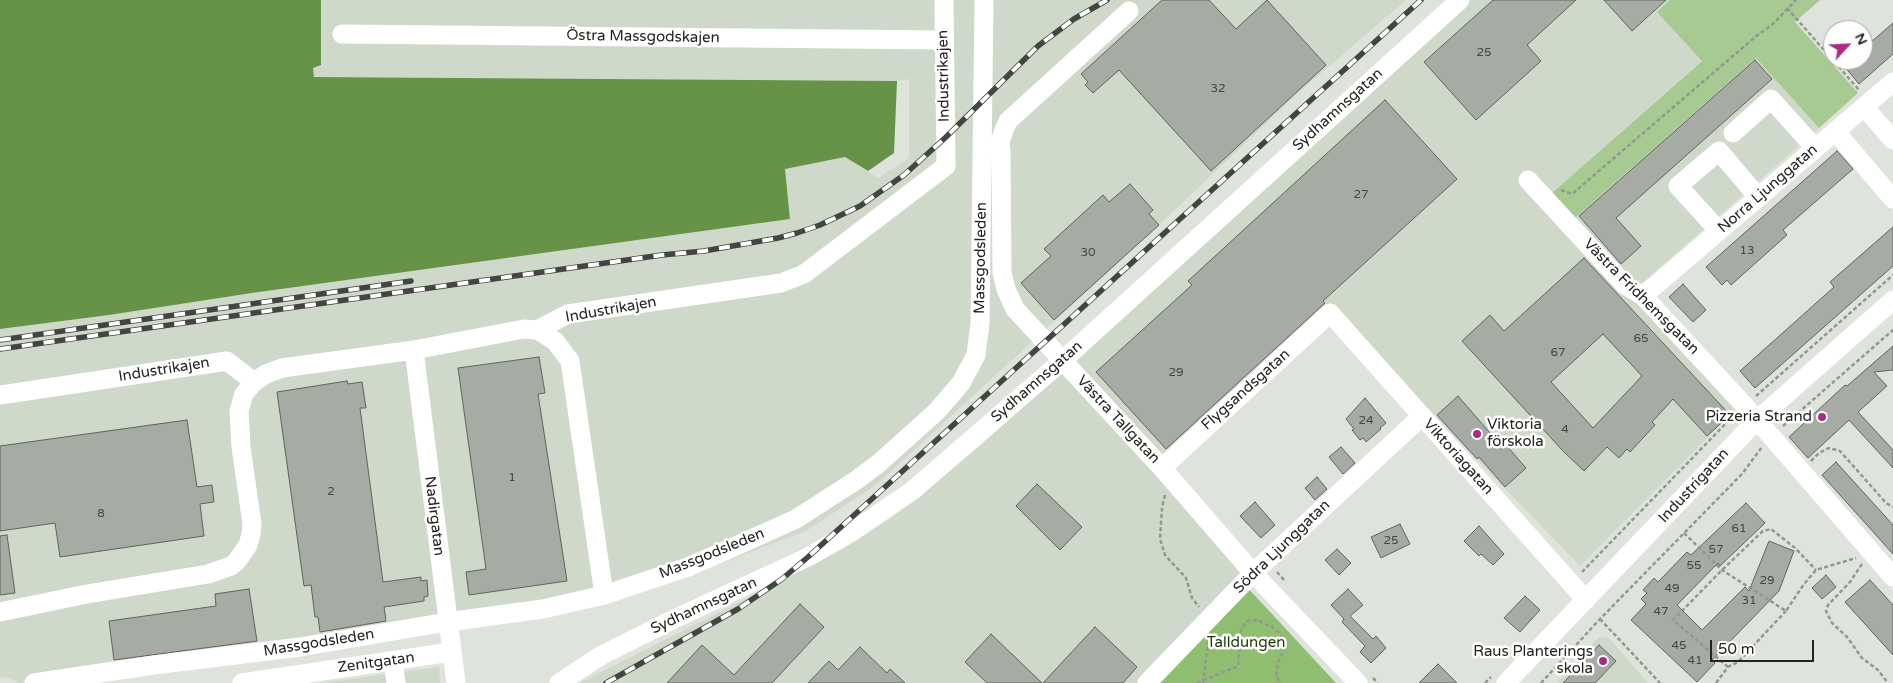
<!DOCTYPE html>
<meta charset="utf-8">
<style>
body{margin:0}
#map{position:relative;width:1893px;height:683px;overflow:hidden;background:#dee4db;font-family:"Varela Round",sans-serif}
canvas{display:block}
.north{position:absolute;left:1823px;top:20px;width:50px;height:50px;box-sizing:border-box;background:#fff;border:1px solid #a7a7a6;border-radius:50%;rotate:65deg;font-size:14px;font-weight:700;line-height:20px;text-align:center;color:#222420}
.north::after{content:'';display:block;margin:auto;width:18px;height:22px;background:#a92e82;clip-path:polygon(50% 0,100% 100%,50% 72%,0 100%)}
.scale{position:absolute;left:1710px;top:640px;width:104px;height:22px;box-sizing:border-box;border:2px solid #222420;border-top:0;padding-left:6px;font-size:15px;line-height:18px;white-space:nowrap;color:#222420;-webkit-text-stroke:4px #fff;paint-order:stroke}
</style>
<div id="map">
<canvas width="1893" height="683"></canvas>
<div class="north">N</div>
<div class="scale">50 m</div>
</div>
<script>
const ctx = document.querySelector('canvas').getContext('2d');
ctx.lineJoin = 'round';
function fill(path, color) {
  ctx.fillStyle = color;
  ctx.fill(path, 'evenodd');
}
function poly(rows) {
  const path = new Path2D();
  for (const r of rows) {
    path.moveTo(r[0], r[1]);
    for (let i = 2; i < r.length; i += 2) path.lineTo(r[i], r[i + 1]);
  }
  return path;
}
function trace(path, color, width, dash) {
  ctx.strokeStyle = color;
  ctx.lineWidth = width;
  ctx.lineCap = dash ? 'butt' : 'round';
  ctx.setLineDash(dash || []);
  ctx.stroke(path);
}
function drawText(font, color, halo, rows, align = 'center') {
  ctx.font = font + ' "Varela Round",sans-serif';
  ctx.lineWidth = 5;
  ctx.setLineDash([]);
  ctx.textBaseline = 'middle';
  ctx.strokeStyle = halo;
  ctx.fillStyle = color;
  for (const [text, x, y, turn = 0] of rows) {
    ctx.save();
    ctx.translate(x, y);
    ctx.rotate((+turn || 0) * Math.PI / 180);
    ctx.textAlign = isNaN(turn) ? turn : align;
    if (halo) ctx.strokeText(text, 0, 0);
    ctx.fillText(text, 0, 0);
    ctx.restore();
  }
}
const built = poly([
 [321,0,1406,0,1297,94,1159,225,876,485,806,531,727,561,656,582,31,683,19,683,7,677,0,678,0,329,109,315,252,293,790,219,785,169,845,157,878,178,909,158,909,79,897,81,314,77,313,68,321,65],
 [1467,0,1670,0,1657,12,1702,60,1552,193,1575,218,1756,58,1819,128,1632,292,1739,406,1580,566,1331,309,1163,461,1069,359],
 [1062,369,1247,568,1138,683,579,683,842,550,891,518,984,443],
 [1599,637,1609,638,1648,683,1557,683],
 [439,667,440,683,322,683]
]);
const green = poly([
 [1670,0,1820,0,1795,22,1858,93,1819,128,1756,58,1575,218,1552,193,1702,61,1657,12]
]);
const forest = poly([
 [1245,585,1336,683,1153,683]
]);
const water = poly([
 [0,0,321,0,321,65,313,68,314,77,897,81,894,153,868,171,845,157,785,169,790,219,252,293,109,315,0,329]
]);
const building = poly([
 [1162,0,1209,0,1236,29,1267,0,1326,65,1211,171,1119,70,1093,93,1085,85,1088,82,1081,74,1162,0],
 [1493,0,1576,0,1527,45,1541,61,1476,120,1424,62,1493,0],
 [1604,0,1666,0,1632,31,1604,0],
 [1893,23,1893,54,1859,84,1844,66,1850,60,1863,60,1863,49,1893,23],
 [1755,60,1772,79,1616,218,1641,246,1621,264,1579,216,1755,60],
 [1385,100,1457,179,1323,301,1325,303,1166,449,1096,372,1192,285,1188,281,1385,100],
 [1837,151,1853,169,1783,230,1787,235,1731,285,1727,280,1722,285,1706,267,1837,151],
 [1130,184,1153,210,1149,214,1159,225,1054,320,1021,283,1051,256,1044,249,1103,195,1109,202,1130,184],
 [1893,227,1893,266,1755,388,1740,371,1834,287,1830,282,1893,227],
 [1584,258,1730,415,1707,436,1673,399,1652,422,1655,425,1630,452,1627,449,1619,458,1607,447,1584,471,1563,451,1462,341,1490,315,1504,331,1584,258],
 [1603,334,1642,376,1593,428,1551,382,1603,334],
 [1683,284,1706,310,1693,322,1669,297,1683,284],
 [1893,346,1893,370,1874,372,1887,386,1858,412,1893,450,1893,468,1849,420,1808,458,1789,437,1845,385,1847,386,1893,346],
 [539,357,545,393,538,394,567,581,469,595,466,572,486,569,458,368,539,357],
 [347,381,348,384,362,382,366,408,360,408,383,582,421,577,421,581,427,580,428,596,424,597,424,601,384,607,386,621,320,632,318,617,315,617,311,585,304,586,277,392,347,381],
 [1458,396,1497,441,1500,438,1526,468,1505,487,1479,457,1477,459,1437,415,1458,396],
 [1365,398,1386,423,1380,428,1381,429,1366,442,1363,438,1360,440,1352,430,1354,429,1346,419,1365,398],
 [187,420,197,487,212,485,214,502,200,504,204,536,60,557,55,523,0,531,0,446,187,420],
 [1341,447,1355,463,1343,474,1329,457,1341,447],
 [1836,462,1893,525,1893,554,1822,475,1836,462],
 [1317,477,1327,489,1315,500,1305,488,1317,477],
 [1037,484,1082,527,1060,550,1016,506,1037,484],
 [1255,502,1275,525,1261,538,1240,516,1255,502],
 [1746,503,1765,523,1720,566,1718,563,1677,605,1702,630,1745,587,1749,591,1769,541,1794,551,1779,591,1712,660,1715,663,1697,682,1631,620,1646,604,1641,599,1647,593,1643,590,1654,578,1658,582,1687,552,1691,555,1746,503],
 [1400,524,1410,544,1381,558,1371,537,1400,524],
 [1479,526,1504,554,1493,565,1481,554,1479,556,1464,541,1479,526],
 [7,535,15,593,0,595,0,536,7,535],
 [1337,549,1351,563,1339,575,1325,560,1337,549],
 [1826,575,1836,587,1822,599,1812,588,1826,575],
 [1870,580,1893,605,1893,655,1845,602,1870,580],
 [249,589,257,641,114,660,109,621,216,606,215,594,249,589],
 [1348,589,1363,605,1350,616,1373,639,1376,636,1386,648,1371,663,1360,652,1365,646,1342,622,1344,619,1331,605,1348,589],
 [1525,596,1540,610,1520,632,1504,618,1525,596],
 [800,604,824,627,772,683,667,683,702,645,734,675,800,604],
 [1095,627,1137,667,1123,683,1043,683,1095,627],
 [991,634,1042,683,987,683,965,662,991,634],
 [1599,645,1616,661,1595,683,1563,683,1599,645],
 [860,647,887,673,890,669,905,683,808,683,829,661,838,670,860,647],
 [1438,664,1457,683,1419,683,1438,664]
]);
const path = poly([
 [1787,8,1860,91],
 [1561,190,1572,194,1754,38,1774,23,1796,0],
 [1756,396,1893,275],
 [1783,426,1893,330],
 [1811,461,1819,453,1829,448,1840,451,1886,503,1893,507],
 [1165,495,1162,508,1160,539,1165,555,1186,578,1192,598,1199,607],
 [1684,533,1722,570,1786,611,1804,584,1816,570,1856,558],
 [1862,564,1850,582,1828,605,1826,611,1832,623,1847,637,1862,658,1878,670,1888,683],
 [1277,572,1285,581],
 [1582,572,1733,416],
 [1600,619,1660,683],
 [1728,667,1673,620,1722,570,1763,531,1771,529,1795,548,1816,570],
 [1373,678,1378,683],
 [1197,683,1238,666,1241,628,1248,621,1257,620,1272,627,1281,634,1285,647,1278,662,1276,677,1281,683],
 [1203,683,1208,642],
 [1485,683,1491,677],
 [1541,683,1600,619,1742,474,1762,447],
 [1716,683,1728,667,1738,662,1786,611]
]);
const minor = poly([
 [1129,11,1008,121,1004,130,1000,142,1001,152,1002,273,1006,289,1015,309,1162,468,1253,573,1358,683],
 [342,34,943,40],
 [1864,107,1893,140],
 [1835,131,1893,199],
 [1733,133,1771,99,1815,148],
 [1528,180,1625,285,1643,296,1745,406,1893,577],
 [1719,231,1678,186,1719,151,1758,197],
 [1643,296,1893,82],
 [537,330,555,341,570,361,604,595],
 [414,350,456,683],
 [0,395,227,361,254,382,266,374,282,368,414,350,524,329,537,330,568,314,781,283,804,274,946,166,944,0],
 [1162,468,1330,313,1586,600],
 [0,612,87,594,208,574,231,566,237,561,248,545,251,534,252,524,241,447,239,411,244,394,254,382],
 [393,661,396,683],
 [34,683,154,665,300,647,447,622,543,609,604,595,688,567,736,546,796,519,855,481,878,464,937,411,961,383,976,355,980,323,984,0],
 [242,683,451,652],
 [559,683,602,655,674,619,808,557,853,531,912,491,1062,361,1460,0],
 [1147,683,1253,573,1422,416],
 [1506,683,1757,420,1893,300]
]);
const rail = poly([
 [0,340,411,281],
 [0,349,662,255,704,251,778,238,797,233,820,225,860,206,904,175,945,138,1038,46,1074,19,1107,0],
 [606,683,738,609,782,579,808,557,1421,0]
]);
const markers = [
 [1822,417,5,"#a92e82"],
 [1477,434,5,"#a92e82"],
 [1603,661,5,"#a92e82"]
];
const numberNames = [
 ["25",1484,53],
 ["32",1218,89],
 ["27",1361,195],
 ["13",1747,251],
 ["30",1088,253],
 ["65",1641,339],
 ["67",1558,353],
 ["29",1176,373],
 ["24",1366,421],
 ["4",1565,430],
 ["1",512,478],
 ["2",331,492],
 ["8",101,514],
 ["61",1739,529],
 ["25",1391,541],
 ["57",1716,550],
 ["55",1694,566],
 ["29",1767,581],
 ["49",1672,589],
 ["31",1749,601],
 ["47",1661,612],
 ["45",1679,646],
 ["41",1695,661]
];
const streetNames = [
 ["Östra Massgodskajen",643,37,1],
 ["Industrikajen",944,76,-91],
 ["Sydhamnsgatan",1338,110,-42],
 ["Norra Ljunggatan",1768,189,-41],
 ["Massgodsleden",981,258,-89],
 ["Västra Fridhemsgatan",1641,297,45],
 ["Industrikajen",611,310,-10],
 ["Industrikajen",164,370,-9],
 ["Sydhamnsgatan",1037,382,-41],
 ["Flygsandsgatan",1246,390,-42],
 ["Västra Tallgatan",1118,420,47],
 ["Viktoriagatan",1458,457,48],
 ["Industrigatan",1694,486,-47],
 ["Nadirgatan",434,516,83],
 ["Södra Ljunggatan",1282,547,-44],
 ["Massgodsleden",712,554,-22],
 ["Sydhamnsgatan",704,606,-25],
 ["Massgodsleden",319,643,-9],
 ["Zenitgatan",376,663,-8]
];
const poiNames = [
 ["Pizzeria Strand",1812,417],
 ["Viktoria",1487,425,"left"],
 ["förskola",1487,442,"left"],
 ["Raus Planterings",1593,652],
 ["skola",1593,669]
];
const parkNames = [
 ["Talldungen",1246,643]
];
fill(built, '#cfd9ca');
fill(green, '#a7c992');
fill(forest, '#90be71');
fill(water, '#679348');
fill(building, '#a6aca3');
trace(building, '#5f645c', 1);
trace(path, '#929790', 2.5, [4, 2.5]);
trace(minor, '#fff', 19);
trace(rail, '#424540', 5.5);
trace(rail, '#fff', 4, [11]);
for (const [x, y, r, color] of markers) {
  const dot = new Path2D();
  dot.arc(x, y, r, 0, 2 * Math.PI);
  ctx.fillStyle = color;
  ctx.fill(dot);
  trace(dot, '#fff', 2);
}
drawText('12px', '#434641', null, numberNames);
drawText('15px', '#222420', '#fff', streetNames);
drawText('15px', '#222420', '#fff', poiNames, 'right');
drawText('15px', '#1c3901', '#fff', parkNames);
</script>
